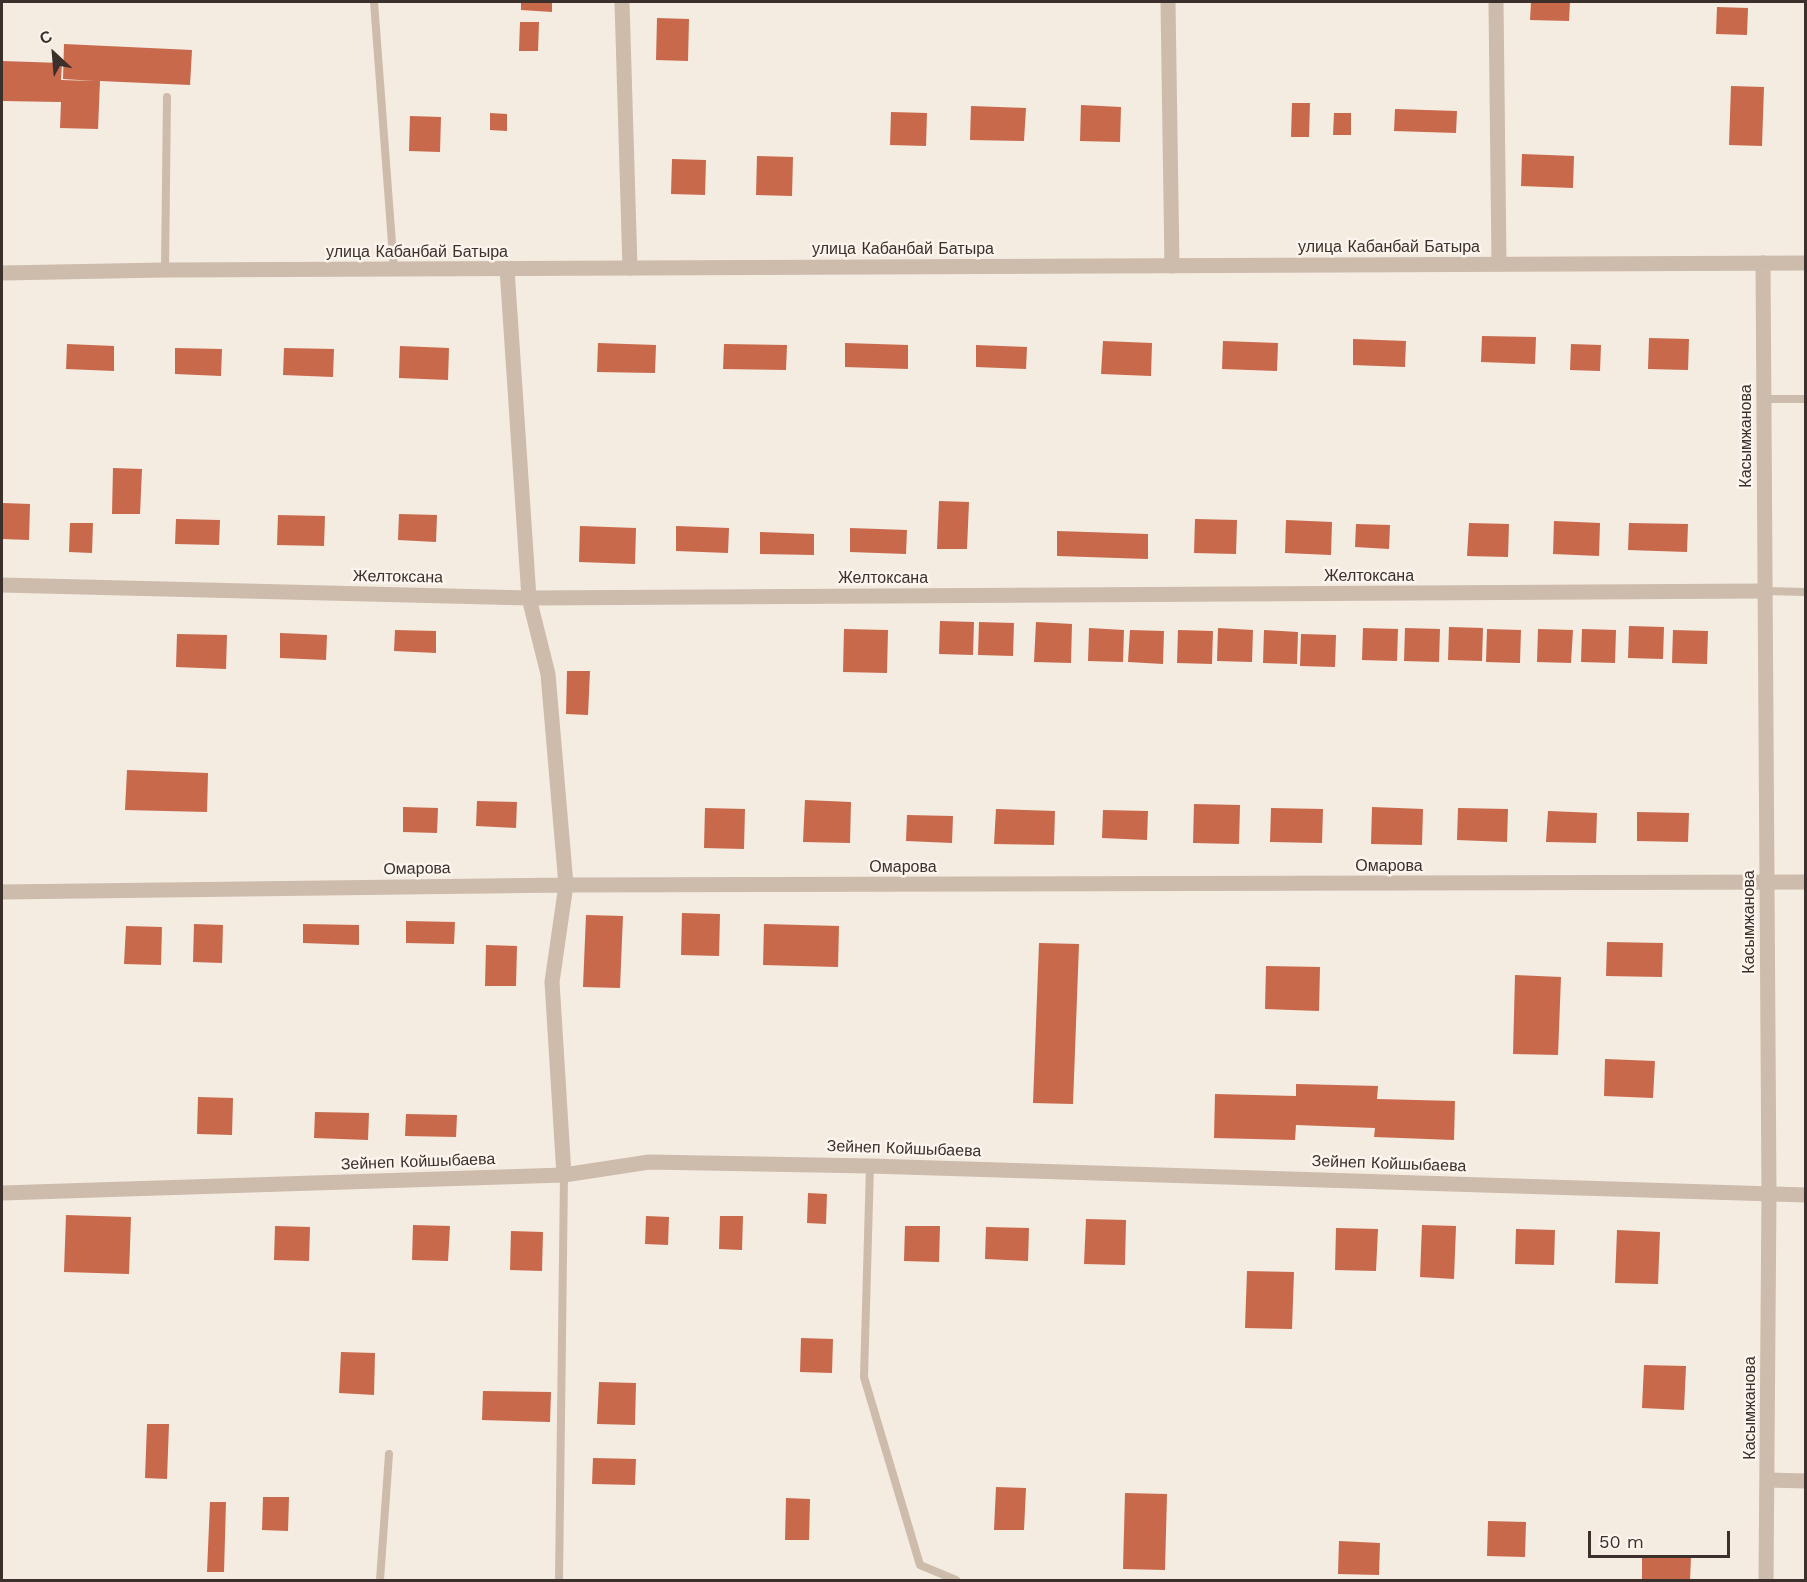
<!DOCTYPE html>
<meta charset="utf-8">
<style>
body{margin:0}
#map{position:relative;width:1807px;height:1582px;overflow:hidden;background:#f4ebe1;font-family:"Work Sans",sans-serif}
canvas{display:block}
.frame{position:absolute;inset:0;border:3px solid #3b302b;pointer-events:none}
.north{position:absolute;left:24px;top:24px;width:60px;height:60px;-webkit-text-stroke:4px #fbf5ee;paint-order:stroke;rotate:334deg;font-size:16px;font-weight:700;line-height:24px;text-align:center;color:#3b302b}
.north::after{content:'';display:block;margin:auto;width:21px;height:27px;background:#3b302b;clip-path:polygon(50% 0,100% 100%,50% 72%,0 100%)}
.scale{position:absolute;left:1588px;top:1531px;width:142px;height:27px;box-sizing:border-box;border:3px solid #3b302b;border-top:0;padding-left:8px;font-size:18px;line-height:21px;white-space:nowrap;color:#3b302b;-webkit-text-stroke:4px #fbf5ee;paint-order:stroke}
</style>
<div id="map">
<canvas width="1807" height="1582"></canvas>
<div class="frame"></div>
<div class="north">С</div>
<div class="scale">50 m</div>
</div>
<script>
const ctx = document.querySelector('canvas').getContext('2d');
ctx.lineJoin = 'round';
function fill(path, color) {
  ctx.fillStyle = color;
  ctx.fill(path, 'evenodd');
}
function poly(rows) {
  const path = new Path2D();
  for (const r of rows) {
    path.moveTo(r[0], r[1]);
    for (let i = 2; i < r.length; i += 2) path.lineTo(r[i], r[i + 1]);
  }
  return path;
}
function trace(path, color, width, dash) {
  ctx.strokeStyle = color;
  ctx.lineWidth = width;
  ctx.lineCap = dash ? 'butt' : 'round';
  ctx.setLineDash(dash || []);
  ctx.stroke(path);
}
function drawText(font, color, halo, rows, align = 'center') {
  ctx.font = font + ' "Work Sans",sans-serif';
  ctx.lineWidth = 5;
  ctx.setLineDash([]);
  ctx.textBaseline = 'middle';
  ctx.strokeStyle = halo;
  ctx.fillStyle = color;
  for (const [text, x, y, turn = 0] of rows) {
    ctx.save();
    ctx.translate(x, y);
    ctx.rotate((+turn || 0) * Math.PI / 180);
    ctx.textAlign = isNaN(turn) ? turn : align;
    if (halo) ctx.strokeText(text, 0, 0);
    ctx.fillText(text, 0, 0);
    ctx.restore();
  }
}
const building = poly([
 [521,2,552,2,552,12,521,10],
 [1531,2,1570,2,1569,21,1530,20],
 [1717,7,1748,8,1747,35,1716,34],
 [657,18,689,19,688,61,656,60],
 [520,22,539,22,538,51,519,51],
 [64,44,192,50,190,85,100,81,98,129,60,128,61,102,2,101,2,61,62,63,61,80,95,81,63,79],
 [1731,86,1764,87,1762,146,1729,145],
 [1292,103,1310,103,1309,137,1291,137],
 [1081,105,1121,107,1120,142,1080,141],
 [971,106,1026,108,1024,141,970,140],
 [1395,109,1457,111,1456,133,1394,131],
 [891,112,927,113,926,146,890,145],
 [490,113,507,114,507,131,490,130],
 [1334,113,1351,113,1351,135,1333,135],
 [410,116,441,117,440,152,409,151],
 [1522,154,1574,156,1573,188,1521,186],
 [757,156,793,157,792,196,756,195],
 [672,159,706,160,705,195,671,194],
 [1482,336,1536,337,1535,364,1481,362],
 [1649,338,1689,339,1688,370,1648,369],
 [1353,339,1406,341,1405,367,1353,365],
 [1103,341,1152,343,1151,376,1101,374],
 [1223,341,1278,343,1277,371,1222,369],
 [598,343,656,345,655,373,597,372],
 [845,343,908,345,908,369,845,367],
 [67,344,114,346,114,371,66,369],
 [724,344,787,345,786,370,723,369],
 [1571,344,1601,345,1600,371,1570,370],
 [976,345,1027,347,1026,369,976,367],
 [400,346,449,348,448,380,399,378],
 [175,348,222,349,221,376,175,374],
 [284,348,334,349,333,377,283,375],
 [113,468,142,469,140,514,112,514],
 [939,501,969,502,967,549,937,549],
 [3,503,30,504,29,540,2,539],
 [399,514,437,515,436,542,398,540],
 [278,515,325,516,324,546,277,545],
 [176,519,220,520,219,545,175,544],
 [1195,519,1237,520,1236,554,1194,553],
 [1286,520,1332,522,1331,555,1285,553],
 [1554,521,1600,523,1599,556,1553,554],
 [70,523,93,523,92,553,69,552],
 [1469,523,1509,524,1508,557,1467,556],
 [1629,523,1688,524,1687,552,1628,550],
 [1356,524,1390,525,1389,549,1355,547],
 [580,526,636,528,635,564,579,562],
 [676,526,729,528,728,553,676,551],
 [850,528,907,530,906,554,850,552],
 [1057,531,1148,534,1148,559,1057,556],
 [760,532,814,534,814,555,760,554],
 [940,621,974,622,973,655,939,654],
 [979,622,1014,623,1013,656,978,655],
 [1036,622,1072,624,1071,663,1034,662],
 [1629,626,1664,627,1663,659,1628,658],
 [1449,627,1483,628,1482,661,1448,660],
 [1089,628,1124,630,1123,662,1088,661],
 [1218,628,1253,630,1252,662,1217,661],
 [1363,628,1398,629,1397,661,1362,660],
 [1405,628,1440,629,1439,662,1404,661],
 [844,629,888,630,887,673,843,672],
 [1487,629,1521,630,1520,663,1486,662],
 [1538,629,1573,630,1571,663,1537,662],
 [1582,629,1616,630,1615,663,1581,662],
 [395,630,436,631,436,653,394,651],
 [1130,630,1164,631,1163,664,1128,662],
 [1178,630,1213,631,1212,664,1177,663],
 [1264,630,1298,632,1297,664,1263,663],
 [1673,630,1708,631,1707,664,1672,663],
 [280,633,327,635,326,660,280,658],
 [177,634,227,635,226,669,176,667],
 [1301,634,1336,635,1335,667,1300,666],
 [567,671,590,671,588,715,566,714],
 [127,770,208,773,207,812,125,810],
 [805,800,851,802,850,843,803,842],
 [477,801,517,802,516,828,476,826],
 [1194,804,1240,805,1239,844,1193,843],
 [403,807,438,808,437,833,403,832],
 [1372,807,1423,809,1422,845,1371,844],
 [705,808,745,809,744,849,704,848],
 [1271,808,1323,809,1322,843,1270,842],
 [1458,808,1508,809,1507,842,1457,840],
 [996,809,1055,811,1054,845,994,844],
 [1103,810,1148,811,1147,840,1102,838],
 [1548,811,1597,813,1596,843,1546,842],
 [1637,812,1689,813,1688,842,1637,841],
 [907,815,953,816,952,843,906,841],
 [682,913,720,914,719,956,681,955],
 [586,915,623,916,620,988,583,987],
 [406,921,455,922,454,944,406,943],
 [194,924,223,925,222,963,193,962],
 [303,924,359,925,359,945,303,943],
 [764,924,839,926,838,967,763,965],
 [126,926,162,927,161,965,124,964],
 [1607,942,1663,943,1662,977,1606,976],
 [1039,943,1079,944,1073,1104,1033,1103],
 [486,945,517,946,516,986,485,986],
 [1266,966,1320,967,1319,1011,1265,1009],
 [1515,975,1561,977,1558,1055,1513,1054],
 [1605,1059,1655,1061,1653,1098,1604,1096],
 [1296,1084,1378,1086,1377,1099,1455,1101,1454,1140,1374,1137,1375,1128,1296,1125,1295,1140,1214,1138,1215,1094,1296,1096],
 [198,1097,233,1098,232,1135,197,1134],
 [315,1112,369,1113,368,1140,314,1138],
 [406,1114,457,1115,456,1137,405,1136],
 [808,1193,827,1194,826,1224,807,1223],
 [66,1215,131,1217,129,1274,64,1272],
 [646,1216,669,1217,668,1245,645,1244],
 [720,1216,743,1216,742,1250,719,1249],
 [1086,1219,1126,1220,1125,1265,1084,1264],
 [413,1225,450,1226,448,1261,412,1260],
 [1422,1225,1456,1226,1454,1279,1420,1277],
 [275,1226,310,1227,309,1261,274,1260],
 [905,1226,940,1226,939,1262,904,1261],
 [986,1227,1029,1228,1028,1261,985,1259],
 [1336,1228,1378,1229,1376,1271,1335,1270],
 [1516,1229,1555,1230,1554,1265,1515,1264],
 [1617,1230,1660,1232,1658,1284,1615,1283],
 [511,1231,543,1232,542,1271,510,1270],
 [1247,1271,1294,1272,1292,1329,1245,1328],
 [801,1338,833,1339,832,1373,800,1372],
 [341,1352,375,1353,374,1395,339,1393],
 [1644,1365,1686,1366,1684,1410,1642,1408],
 [599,1382,636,1383,635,1425,597,1424],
 [483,1391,551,1392,550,1422,482,1420],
 [147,1424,169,1424,167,1479,145,1478],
 [593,1458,636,1459,635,1485,592,1484],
 [996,1487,1026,1488,1024,1530,994,1530],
 [1125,1493,1167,1494,1165,1570,1123,1569],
 [263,1497,289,1497,288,1531,262,1530],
 [786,1498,810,1499,809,1540,785,1540],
 [210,1502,226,1502,224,1572,207,1572],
 [1488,1521,1526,1522,1525,1557,1487,1556],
 [1339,1541,1380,1543,1379,1575,1338,1574],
 [1642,1556,1691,1557,1690,1580,1642,1580]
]);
const service = poly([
 [374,2,394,270],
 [165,270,167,97],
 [1764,399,1806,399],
 [1765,591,1806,592],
 [870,1166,864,1377,920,1565,956,1580],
 [380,1580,389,1454],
 [559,1580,564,1175]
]);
const minor = poly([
 [622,2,630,268],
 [1168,2,1172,266],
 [1496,2,1499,264],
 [507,269,529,598,548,674,566,885,552,982,564,1175],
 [2,585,529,598,1765,591],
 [2,892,566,885,1806,882],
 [2,1193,564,1175,649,1162,870,1166,1806,1195],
 [1768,1480,1806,1481]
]);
const tertiary = poly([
 [1763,263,1769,1194,1766,1580],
 [2,273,165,270,1806,263]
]);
const streetNames = [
 ["улица Кабанбай Батыра",1389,247],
 ["улица Кабанбай Батыра",903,249],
 ["улица Кабанбай Батыра",417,252],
 ["Касымжанова",1746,436,-90],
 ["Желтоксана",1369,576],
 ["Желтоксана",398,577,1],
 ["Желтоксана",883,578],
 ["Омарова",1389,866],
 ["Омарова",903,867],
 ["Омарова",417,869,-1],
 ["Касымжанова",1749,922,-90],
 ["Зейнеп Койшыбаева",904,1149,2],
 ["Зейнеп Койшыбаева",418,1162,-2],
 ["Зейнеп Койшыбаева",1389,1164,2],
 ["Касымжанова",1750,1408,-90]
];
fill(building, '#c8694b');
trace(service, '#cdbbac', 8);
trace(minor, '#cdbbac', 15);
trace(tertiary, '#cdbbac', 15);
drawText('16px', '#3b302b', '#fbf5ee', streetNames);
</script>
